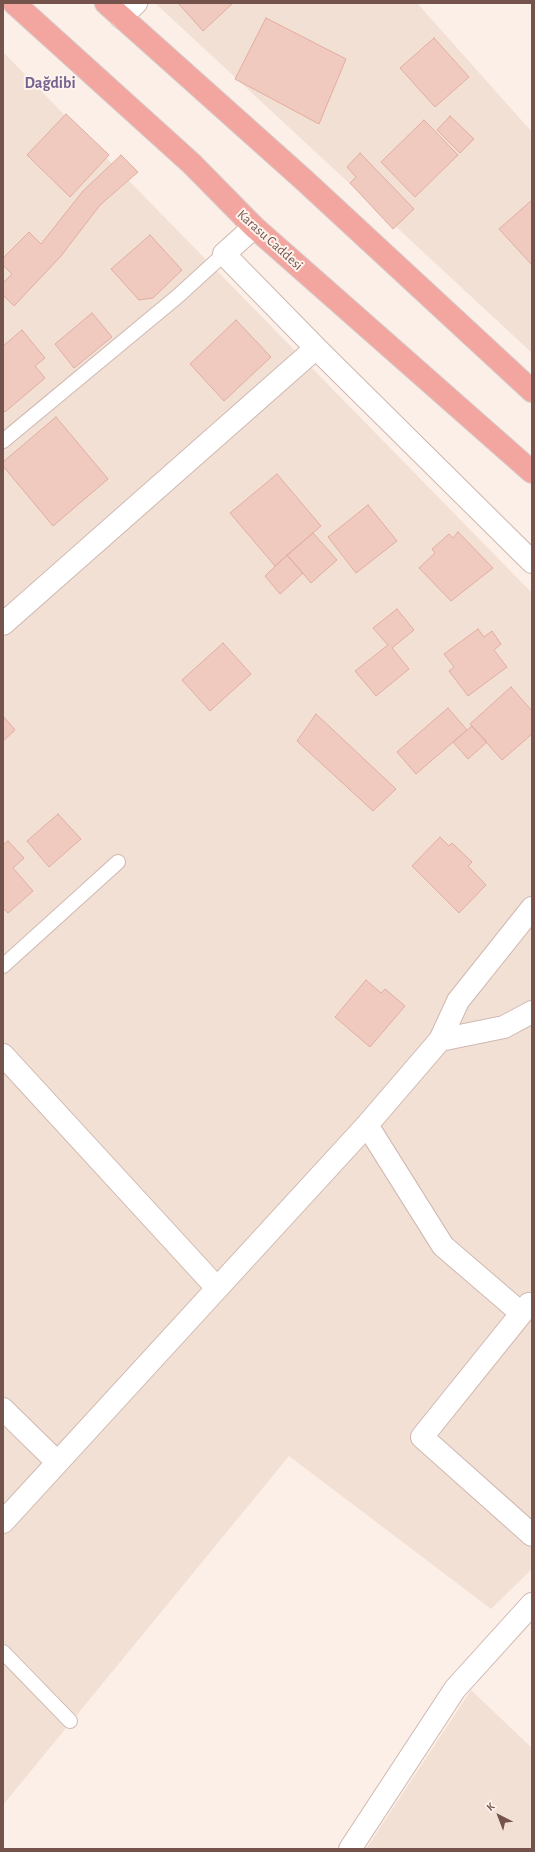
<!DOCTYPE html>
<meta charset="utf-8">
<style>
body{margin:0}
#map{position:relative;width:535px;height:1852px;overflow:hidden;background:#fbefe7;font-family:"Alegreya Sans",sans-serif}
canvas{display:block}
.frame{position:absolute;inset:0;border:4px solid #74534c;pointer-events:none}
.north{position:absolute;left:479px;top:1796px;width:40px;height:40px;-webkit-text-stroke:3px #fef4ed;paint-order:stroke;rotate:318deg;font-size:11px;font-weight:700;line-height:16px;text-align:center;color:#74534c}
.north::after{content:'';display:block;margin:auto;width:14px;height:18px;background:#74534c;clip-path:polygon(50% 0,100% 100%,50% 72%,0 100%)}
</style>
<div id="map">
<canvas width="535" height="1852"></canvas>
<div class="frame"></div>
<div class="north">K</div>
</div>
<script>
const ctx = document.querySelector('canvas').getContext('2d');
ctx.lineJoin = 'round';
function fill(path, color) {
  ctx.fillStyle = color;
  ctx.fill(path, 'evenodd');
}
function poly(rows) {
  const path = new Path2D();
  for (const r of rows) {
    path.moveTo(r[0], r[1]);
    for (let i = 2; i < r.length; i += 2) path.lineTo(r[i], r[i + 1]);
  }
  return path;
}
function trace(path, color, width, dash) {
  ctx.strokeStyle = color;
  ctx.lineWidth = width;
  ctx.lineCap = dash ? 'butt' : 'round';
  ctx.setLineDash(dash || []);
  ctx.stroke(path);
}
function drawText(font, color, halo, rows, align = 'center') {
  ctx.font = font + ' "Alegreya Sans",sans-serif';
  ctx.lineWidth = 4;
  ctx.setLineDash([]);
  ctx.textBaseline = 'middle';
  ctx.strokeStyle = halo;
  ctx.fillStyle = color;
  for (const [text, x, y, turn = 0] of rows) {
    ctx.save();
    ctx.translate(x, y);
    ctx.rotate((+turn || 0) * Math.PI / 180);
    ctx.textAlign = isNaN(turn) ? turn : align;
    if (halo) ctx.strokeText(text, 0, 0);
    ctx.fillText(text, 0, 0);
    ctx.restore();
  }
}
const residential = poly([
 [155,3,417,3,532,132,532,353],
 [3,52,532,593,532,1569,491,1609,289,1456,3,1805],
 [471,1690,532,1748,532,1849,366,1849]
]);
const building = poly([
 [178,3,233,3,203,31,178,3],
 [266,18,346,59,319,124,235,79,266,18],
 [434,38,469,77,435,107,400,68,434,38],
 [66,114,109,155,70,197,27,155,66,114],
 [450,116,474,139,460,153,437,130,450,116],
 [424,120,458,155,415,197,381,162,424,120],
 [360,153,414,209,393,229,350,183,356,177,347,167,360,153],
 [121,155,138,172,100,205,61,256,14,306,3,295,3,283,12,274,3,265,3,258,29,232,41,244,83,191,121,155],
 [532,200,532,265,499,229,532,200],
 [150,235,182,270,153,298,139,300,111,269,150,235],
 [92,313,112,337,74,368,55,344,92,313],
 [236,320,271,357,224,401,190,364,236,320],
 [22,330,45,358,35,366,45,378,5,412,3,409,3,346,22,330],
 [56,417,108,479,53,526,3,466,3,462,56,417],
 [277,474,321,526,275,566,230,513,277,474],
 [368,505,397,541,356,573,328,537,368,505],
 [458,532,493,568,451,601,419,568,435,553,432,549,449,534,453,538,458,532],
 [313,533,337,560,311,583,287,555,313,533],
 [287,555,303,573,280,594,265,576,287,555],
 [397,609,414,630,392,648,409,669,376,696,355,671,388,645,373,628,397,609],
 [478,629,484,637,492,631,501,644,494,650,507,667,468,696,449,671,454,667,444,654,478,629],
 [223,643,251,674,210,711,182,680,223,643],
 [511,687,532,711,532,734,502,760,470,724,511,687],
 [448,708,467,730,416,774,397,752,448,708],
 [316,714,396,789,373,811,297,741,316,714],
 [3,716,15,730,3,741,3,716],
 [472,726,487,742,468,759,453,742,472,726],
 [58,814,81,839,49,867,27,841,58,814],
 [440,837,449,846,452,843,472,862,468,866,486,885,459,913,412,866,440,837],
 [8,841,24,858,13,868,33,891,8,913,3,908,3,845,8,841],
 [366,980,381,993,385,989,405,1006,370,1047,335,1017,366,980]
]);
const lane = poly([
 [3,441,178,296,224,254],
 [3,966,118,862],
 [3,1652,70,1721]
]);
const street = poly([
 [121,17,136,3],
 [254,227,224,254,316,348],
 [3,624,316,348,532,562],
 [440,1040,458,1001,532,908],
 [3,1055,217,1288],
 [367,1125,443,1246,521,1313],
 [529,1304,422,1437,532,1535],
 [3,1409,57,1462],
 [3,1522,367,1125,440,1040,504,1027,532,1012],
 [350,1849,455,1689,532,1604]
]);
const highway = poly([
 [14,3,192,164,254,227,532,472],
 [106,3,304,180,532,391]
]);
const streetNames = [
 ["Karasu Caddesi",270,240,42]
];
const quarterNames = [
 ["Dağdibi",50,83]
];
fill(residential, '#f3e0d5');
fill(building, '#f0cabf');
trace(building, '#e2ada0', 1);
trace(lane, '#cfb8b0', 16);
trace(street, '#cfb8b0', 24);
trace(highway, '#d5cbc9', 24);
trace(lane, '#fff', 14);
trace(street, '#fff', 22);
trace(highway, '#f3a6a0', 22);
drawText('14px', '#74534c', '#fef4ed', streetNames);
drawText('bold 16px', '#796490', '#fef4ed', quarterNames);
</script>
